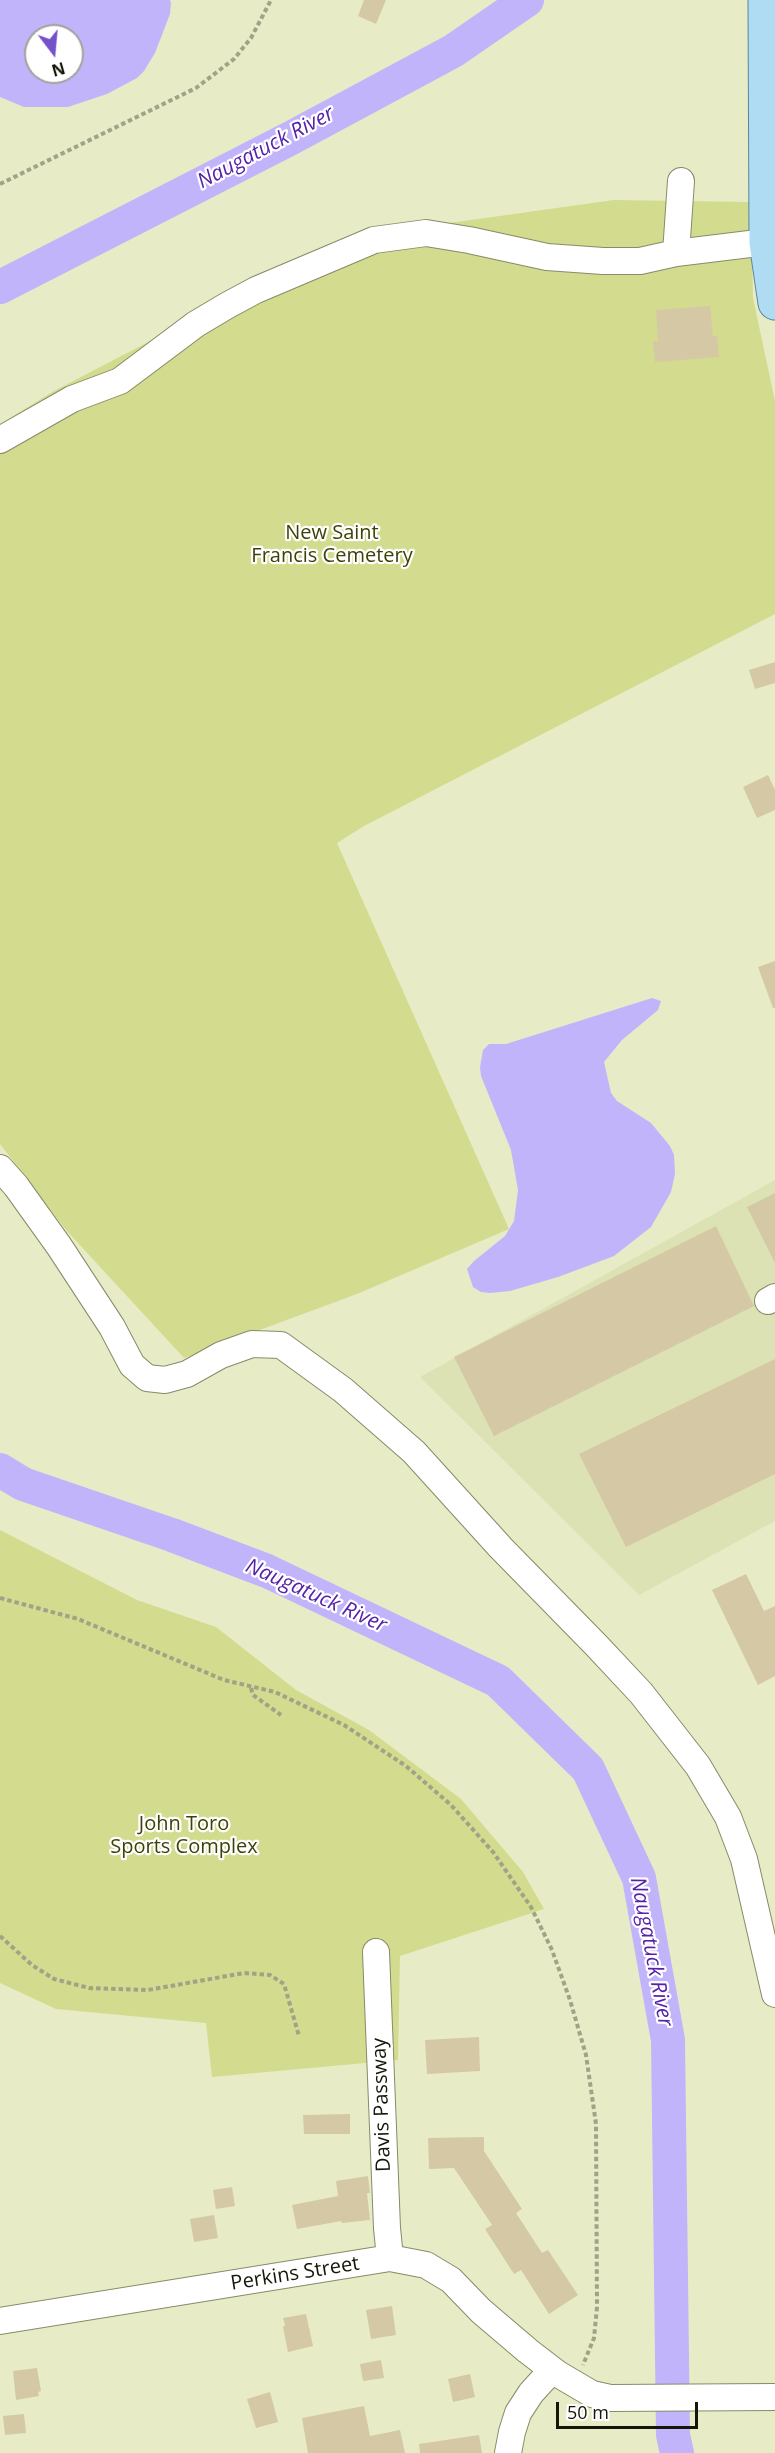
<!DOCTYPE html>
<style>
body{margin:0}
#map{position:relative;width:775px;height:2453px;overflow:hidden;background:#e7ecc6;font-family:"Open Sans",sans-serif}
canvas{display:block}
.north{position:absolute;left:24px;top:24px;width:60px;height:60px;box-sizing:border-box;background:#fff;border:2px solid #a1a29c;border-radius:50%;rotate:164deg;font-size:16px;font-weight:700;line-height:24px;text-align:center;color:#151608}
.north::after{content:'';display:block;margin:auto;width:21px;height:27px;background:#7551ca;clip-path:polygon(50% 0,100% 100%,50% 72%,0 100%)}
.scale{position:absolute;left:556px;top:2402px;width:142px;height:27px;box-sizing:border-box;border:3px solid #151608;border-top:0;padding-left:8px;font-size:18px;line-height:21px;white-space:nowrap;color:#151608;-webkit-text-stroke:4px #fff;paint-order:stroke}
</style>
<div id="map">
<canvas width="775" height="2453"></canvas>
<div class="north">N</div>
<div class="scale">50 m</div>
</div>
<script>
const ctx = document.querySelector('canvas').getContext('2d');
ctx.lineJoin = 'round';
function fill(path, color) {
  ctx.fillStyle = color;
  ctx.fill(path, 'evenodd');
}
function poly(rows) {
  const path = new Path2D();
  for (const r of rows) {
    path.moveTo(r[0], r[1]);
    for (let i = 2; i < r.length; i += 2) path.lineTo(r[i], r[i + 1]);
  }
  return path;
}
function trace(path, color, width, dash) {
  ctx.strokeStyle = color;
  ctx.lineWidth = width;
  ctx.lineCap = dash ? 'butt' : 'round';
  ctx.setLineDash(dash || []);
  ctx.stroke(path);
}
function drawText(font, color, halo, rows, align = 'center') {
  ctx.font = font + ' "Open Sans",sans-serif';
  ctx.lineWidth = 4.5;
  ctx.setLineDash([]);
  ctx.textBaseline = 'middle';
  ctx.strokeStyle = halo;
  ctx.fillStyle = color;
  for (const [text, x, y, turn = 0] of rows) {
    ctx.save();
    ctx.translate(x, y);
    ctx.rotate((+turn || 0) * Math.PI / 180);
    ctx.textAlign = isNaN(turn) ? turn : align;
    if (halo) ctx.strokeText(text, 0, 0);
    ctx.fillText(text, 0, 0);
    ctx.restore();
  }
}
const built = poly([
 [775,1180,775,1521,639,1595,420,1377]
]);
const green = poly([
 [614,200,751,202,753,298,775,401,775,614,364,826,337,843,509,1229,357,1294,184,1358,66,1230,0,1144,0,424,54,391,227,301,435,225],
 [0,1530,137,1600,216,1627,296,1690,369,1730,461,1799,523,1872,544,1909,400,1956,398,2060,212,2077,206,2023,56,2009,0,1983]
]);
const water = poly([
 [0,0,170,0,171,3,170,14,155,53,144,71,137,78,107,94,68,107,24,107,0,97],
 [36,36,72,36,72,72,36,72],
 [652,998,661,1001,658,1010,622,1040,604,1062,611,1093,617,1101,651,1123,670,1146,674,1155,675,1174,671,1192,651,1227,614,1256,558,1277,510,1291,490,1293,481,1292,473,1287,467,1269,474,1261,505,1236,514,1221,518,1190,511,1150,481,1076,480,1067,483,1050,489,1044,506,1044]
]);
const river = poly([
 [0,287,291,138,453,51,527,0],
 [0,1470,23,1484,172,1535,267,1571,498,1681,588,1769,639,1878,668,2040,673,2435,677,2453]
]);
const building = poly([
 [364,0,386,0,376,24,358,16],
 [710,306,713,336,717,336,719,357,655,362,653,341,658,341,656,310],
 [775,662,775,683,755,689,749,670],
 [768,775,775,790,775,810,757,818,743,787],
 [775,961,775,1008,773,1008,758,967],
 [775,1193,775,1263,747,1207],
 [716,1226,754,1306,494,1436,454,1357],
 [775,1359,775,1474,626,1547,579,1454],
 [746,1574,764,1611,775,1606,775,1676,758,1685,712,1590],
 [479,2037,480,2071,427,2074,425,2040],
 [350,2114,350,2134,304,2134,303,2115],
 [484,2137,484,2151,522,2209,516,2213,542,2253,548,2250,578,2295,549,2314,521,2270,514,2274,485,2229,492,2225,454,2168,429,2169,428,2138],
 [368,2176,370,2193,367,2193,370,2220,342,2223,341,2221,297,2229,292,2205,338,2196,336,2181],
 [232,2187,235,2206,216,2209,213,2190],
 [214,2215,218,2238,194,2242,190,2219],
 [392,2306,396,2335,371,2339,366,2310],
 [306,2314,313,2346,288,2352,283,2327,285,2325,283,2318],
 [381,2360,384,2378,363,2381,360,2364],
 [37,2368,41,2391,38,2392,39,2396,16,2400,13,2371],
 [470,2374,475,2397,453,2402,448,2379],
 [270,2392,278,2422,256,2428,247,2399],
 [364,2406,370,2436,400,2430,405,2453,308,2453,302,2418],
 [24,2414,26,2433,5,2435,3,2416],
 [479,2435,482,2453,420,2453,419,2444]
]);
const path = poly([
 [0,184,196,88,234,59,251,38,271,0],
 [0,1598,78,1619,224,1680,275,1692,344,1725,406,1766,451,1805,493,1852,531,1907,552,1950,570,2000,586,2055,596,2124,597,2307,594,2338,583,2365],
 [251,1688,253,1695,281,1715],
 [0,1936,32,1965,54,1979,89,1988,148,1990,244,1973,270,1975,284,1984,299,2036]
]);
const minor = poly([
 [676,253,681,181],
 [0,440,72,399,120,381,196,324,228,305,256,290,374,240,426,233,469,240,547,257,603,261,640,261,676,253,766,242],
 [0,1168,16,1186,59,1246,112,1327,132,1365,147,1378,165,1380,187,1374,221,1355,252,1344,281,1345,343,1390,414,1452,501,1548,596,1645,641,1693,698,1766,728,1817,744,1859,775,1994],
 [768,1301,775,1297],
 [376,1952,387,2228,390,2258],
 [0,2321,390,2258,426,2265,451,2280,481,2311,528,2351,558,2374,592,2394,610,2398,775,2397],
 [508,2453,512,2432,518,2413,531,2393,552,2370]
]);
const major = poly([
 [765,0,766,242,775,303]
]);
const parkNames = [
 ["New Saint",332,533],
 ["Francis Cemetery",332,556],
 ["John Toro",184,1824],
 ["Sports Complex",184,1847]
];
const streetNames = [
 ["Davis Passway",382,2105,-92],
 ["Perkins Street",295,2274,-9]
];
const waterNames = [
 ["Naugatuck River",266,148,-28],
 ["Naugatuck River",316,1596,24],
 ["Naugatuck River",651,1952,79]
];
fill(built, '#dde2b5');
fill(green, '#d3db8e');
fill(water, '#c2b4fa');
trace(river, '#c2b4fa', 34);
fill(building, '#d4c9a4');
trace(minor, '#878b68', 28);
trace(major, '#57879c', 35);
trace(path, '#a0a386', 4, [4.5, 3]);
trace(minor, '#fff', 26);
trace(major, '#b0dcf3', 33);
drawText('20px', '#3e4206', '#fff', parkNames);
drawText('20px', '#151608', '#fff', streetNames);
drawText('italic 21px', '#5623a8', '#fff', waterNames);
</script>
